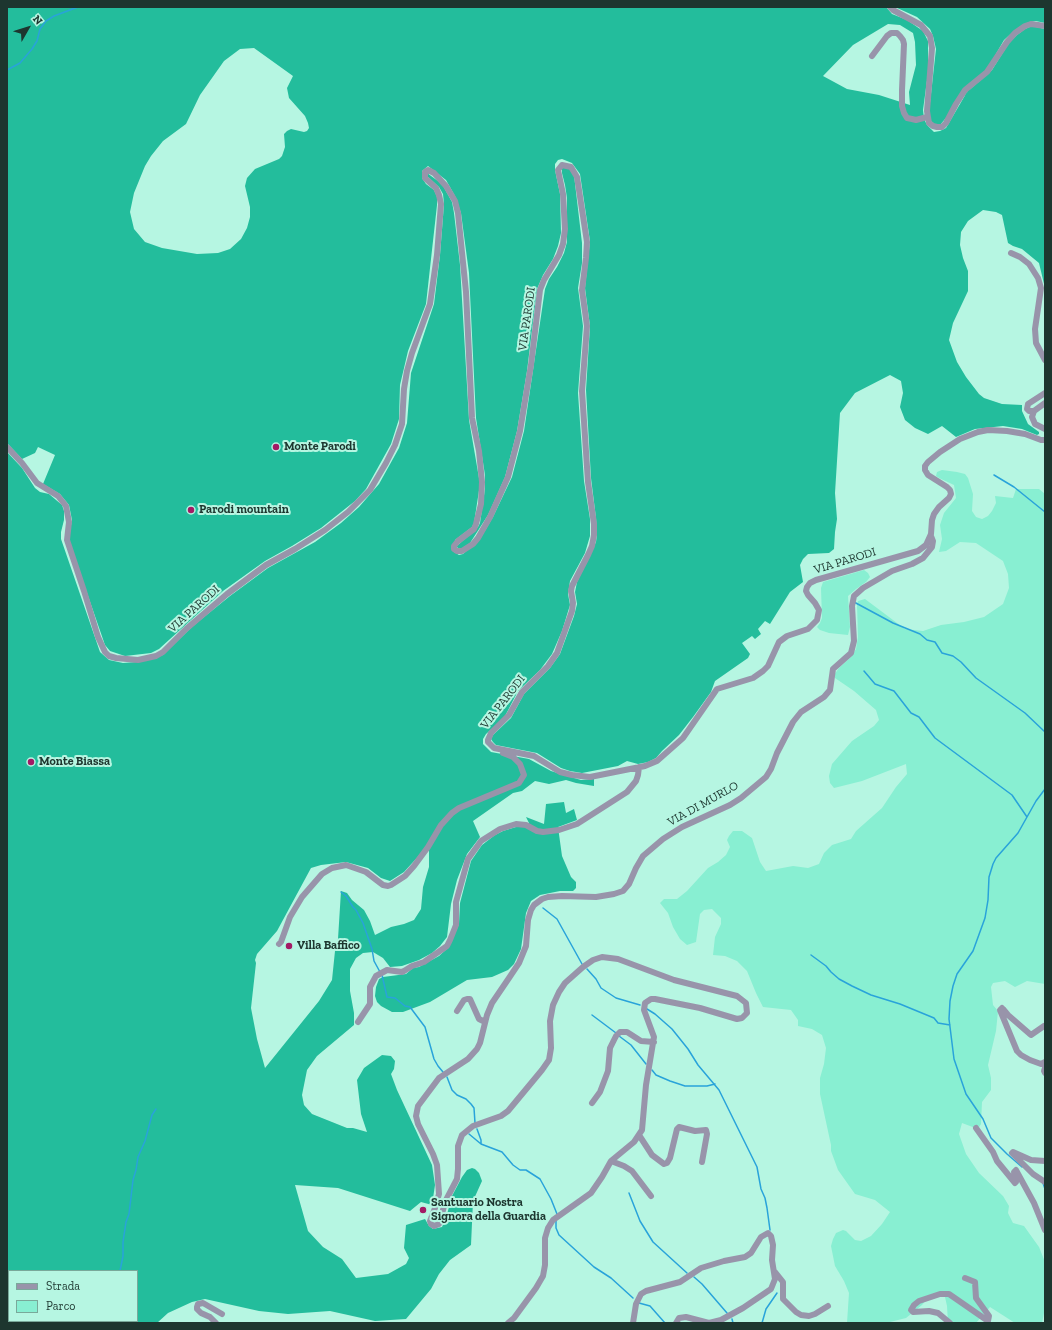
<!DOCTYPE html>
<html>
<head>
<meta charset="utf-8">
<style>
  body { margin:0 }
  #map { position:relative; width:1052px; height:1330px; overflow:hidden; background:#b6f6e2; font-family:"Zilla Slab",serif }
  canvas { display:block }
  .frame { position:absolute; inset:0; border:8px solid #1d362f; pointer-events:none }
  .legend { position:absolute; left:8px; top:1270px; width:130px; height:52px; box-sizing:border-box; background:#b6f6e2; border:1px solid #79a99a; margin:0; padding:5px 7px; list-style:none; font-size:12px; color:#1d362f }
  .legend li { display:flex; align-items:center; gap:8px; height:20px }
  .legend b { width:20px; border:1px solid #79a99a }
  .north { position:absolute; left:8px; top:8px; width:40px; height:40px; -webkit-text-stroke:3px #b6f6e2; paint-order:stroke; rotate:51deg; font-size:11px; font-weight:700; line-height:16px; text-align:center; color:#1d362f }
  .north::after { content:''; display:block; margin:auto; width:14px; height:18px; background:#1d362f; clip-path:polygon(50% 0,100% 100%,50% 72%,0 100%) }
</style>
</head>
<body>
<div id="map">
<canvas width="1052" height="1330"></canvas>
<div class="frame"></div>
<ul class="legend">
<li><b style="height:5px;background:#9894aa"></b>Strada</li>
<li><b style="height:11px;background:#88efd2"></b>Parco</li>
</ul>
<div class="north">N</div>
</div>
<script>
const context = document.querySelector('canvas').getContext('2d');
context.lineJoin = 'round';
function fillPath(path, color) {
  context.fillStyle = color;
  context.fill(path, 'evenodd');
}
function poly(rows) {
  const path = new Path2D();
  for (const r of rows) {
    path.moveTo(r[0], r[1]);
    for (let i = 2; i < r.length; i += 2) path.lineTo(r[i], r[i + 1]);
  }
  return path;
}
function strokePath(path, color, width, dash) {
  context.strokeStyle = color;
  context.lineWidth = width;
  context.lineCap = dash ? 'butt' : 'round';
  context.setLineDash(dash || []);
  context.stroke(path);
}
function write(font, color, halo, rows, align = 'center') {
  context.font = font + ' "Zilla Slab",serif';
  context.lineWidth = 4;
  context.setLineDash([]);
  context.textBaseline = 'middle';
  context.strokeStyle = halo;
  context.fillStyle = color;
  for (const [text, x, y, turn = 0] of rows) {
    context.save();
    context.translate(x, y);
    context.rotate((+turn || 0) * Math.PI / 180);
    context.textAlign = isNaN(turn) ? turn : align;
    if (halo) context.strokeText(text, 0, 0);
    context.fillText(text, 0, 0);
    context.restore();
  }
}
fillPath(poly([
  [942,470,957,472,965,474,968,478,973,494,972,511,976,517,982,519,988,516,992,511,996,503,995,496,1013,498,1016,489,1039,489,1045,494,1045,984,1027,981,1015,987,1005,981,993,983,991,987,993,1005,998,1011,996,1031,988,1065,991,1078,991,1090,982,1102,981,1124,978,1129,962,1123,959,1134,966,1154,979,1173,1003,1196,1009,1206,1008,1213,1013,1223,1024,1226,1039,1247,1045,1262,1045,1308,1042,1323,1015,1323,990,1307,976,1323,948,1323,947,1306,945,1297,930,1295,922,1305,906,1318,886,1323,847,1323,849,1293,844,1281,835,1266,831,1246,833,1239,836,1233,843,1230,846,1231,855,1240,861,1241,871,1236,882,1224,890,1212,875,1200,855,1194,838,1170,831,1151,831,1145,820,1094,820,1078,824,1064,826,1048,822,1035,812,1029,798,1026,798,1020,791,1010,763,1007,756,993,747,971,737,961,725,956,713,955,715,937,721,924,721,918,712,909,704,910,700,914,696,942,687,945,680,939,673,927,668,913,660,903,664,899,677,899,687,891,708,868,718,862,726,855,730,847,727,840,729,836,733,831,742,831,752,838,760,862,766,871,793,866,808,868,819,864,824,853,832,845,851,839,856,831,882,808,896,787,907,774,906,764,862,781,834,788,830,783,829,776,832,764,852,741,874,726,879,720,876,710,854,691,835,678,834,675,839,668,851,657,856,649,858,637,857,604,858,601,865,599,905,629,923,631,941,625,964,622,984,617,1003,604,1009,588,1008,574,1003,561,976,543,960,542,946,551,939,552,942,539,940,525,944,513,956,498,954,485,939,478,936,476,937,472],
  [864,570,868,573,870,577,866,582,856,589,848,596,850,627,848,635,829,633,820,630,817,627,820,623,822,618,821,588,823,582]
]), '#88efd2');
fillPath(poly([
  [7,7,886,7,892,14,907,20,923,31,928,41,928,73,923,110,924,119,927,125,934,132,940,131,946,128,967,92,992,70,1009,43,1017,35,1025,29,1032,26,1045,29,1045,288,1039,263,1022,249,1013,246,1008,243,1002,215,996,212,983,210,968,221,961,232,960,245,963,258,968,271,968,291,953,323,949,340,957,362,966,377,979,394,984,398,1002,404,1022,405,1022,411,1028,424,1039,432,1039,434,1037,435,1022,429,1003,426,994,427,975,429,956,437,942,426,928,434,915,428,905,420,900,407,903,393,901,381,890,375,855,393,840,413,835,493,837,519,835,532,834,549,829,553,808,554,803,559,800,565,803,582,790,592,770,624,765,621,758,629,761,634,755,639,752,636,742,643,750,654,748,658,715,681,711,692,693,717,679,735,662,751,656,758,648,762,638,764,627,761,618,766,582,773,570,771,561,768,537,753,496,745,493,742,491,739,493,735,511,718,524,694,550,668,560,654,574,616,577,604,575,592,577,582,596,542,597,534,596,518,591,478,586,390,590,326,585,288,590,241,580,174,572,163,562,159,558,160,555,164,555,170,560,194,561,233,558,246,553,259,543,275,537,289,527,371,517,431,505,477,488,515,470,543,463,548,459,549,457,547,457,546,478,527,480,523,485,489,485,475,476,418,469,273,461,213,455,196,446,180,428,166,422,171,422,178,426,184,434,190,437,197,437,205,426,304,408,351,400,385,399,419,391,444,366,489,355,501,321,528,292,546,265,561,223,591,159,649,151,653,125,656,110,651,105,645,69,541,69,536,72,520,69,505,60,494,43,484,55,455,38,447,35,453,22,459,7,443],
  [888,24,900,25,913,33,915,42,916,65,909,92,910,105,879,95,847,89,823,76,853,45],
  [254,48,293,76,287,88,289,98,305,116,308,123,309,128,307,131,304,132,291,129,287,131,284,134,285,147,282,156,279,159,255,169,247,178,245,186,250,207,250,217,247,228,241,239,230,249,218,253,197,254,162,248,145,242,134,229,130,212,134,193,145,166,151,156,163,141,186,124,200,95,224,61,240,49],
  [895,7,1045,7,1045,23,1036,21,1029,22,1014,31,1004,40,989,66,940,125,934,124,931,121,929,112,936,49,933,36,930,29,917,17],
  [567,166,574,175,582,243,582,263,578,288,583,326,578,393,584,481,590,519,590,536,585,553,570,581,568,594,570,605,562,631,552,654,540,670,518,691,504,718,486,734,483,739,483,744,491,752,529,759,551,771,567,776,581,780,594,779,594,786,576,783,566,780,549,784,535,781,522,791,513,793,473,821,480,837,467,854,457,880,451,904,447,937,440,946,432,953,419,960,402,966,390,967,383,958,373,952,363,953,356,958,350,969,350,991,354,1013,354,1025,317,1056,307,1070,302,1095,304,1105,312,1114,347,1128,353,1128,367,1132,361,1114,357,1080,364,1068,382,1055,391,1056,395,1061,394,1069,391,1074,397,1090,432,1165,435,1185,432,1205,421,1202,410,1211,338,1188,295,1185,308,1231,323,1247,342,1259,356,1278,388,1274,406,1264,409,1258,404,1248,406,1225,425,1219,429,1226,433,1229,442,1227,446,1218,452,1196,462,1177,467,1170,472,1168,475,1169,479,1173,482,1181,473,1201,471,1245,450,1260,439,1274,431,1289,406,1319,375,1321,330,1311,288,1314,259,1311,205,1299,192,1302,168,1313,157,1323,60,1323,55,1321,137,1321,137,1271,9,1271,9,1276,7,1277,7,452,22,468,35,488,40,492,49,494,62,505,64,511,64,520,61,532,61,539,100,652,109,660,123,663,137,662,163,655,193,626,230,596,268,568,315,542,341,523,359,507,379,484,399,448,407,423,411,373,434,304,440,255,444,204,443,194,439,187,428,177,427,173,442,184,452,202,454,213,460,265,469,420,480,484,474,523,472,527,455,540,454,552,459,555,463,554,480,539,493,517,512,477,524,431,545,289,549,279,557,267,564,253,567,242,567,198,565,185,562,173,562,168],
  [424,850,429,851,429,867,423,887,421,909,414,920,404,924,391,927,375,935,370,921,364,910,352,900,347,893,341,891,338,939,335,951,332,980,319,1001,265,1068,257,1039,251,1008,256,963,255,960,257,954,277,931,311,868,321,865,346,862,368,868,381,878,390,881,404,872],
  [564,802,566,813,574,809,577,820,558,827,562,856,571,877,576,882,576,888,573,891,560,891,540,895,531,901,526,913,521,949,514,964,508,970,492,977,467,980,430,1002,403,1012,392,1012,381,1006,377,1002,375,996,376,987,379,979,383,977,406,974,413,968,419,967,439,956,449,947,459,924,460,903,471,861,482,845,495,835,503,831,529,823,526,817,544,824,546,804]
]), '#23bd9c');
strokePath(poly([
  [7,70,20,63,32,49,37,41,40,29,46,21,54,16,78,7],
  [994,475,1014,487,1045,512],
  [854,602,893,623,920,634,927,640,935,642,942,653,953,656,961,662,976,678,1025,713,1045,732],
  [864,671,875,684,894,691,911,713,919,717,935,738,1012,795,1027,817],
  [341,892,346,896,353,907,356,910,363,923,372,949,374,961,380,972],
  [543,908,557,919,582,964],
  [811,955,826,966,831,972,839,979,852,986,871,995,900,1004,934,1018,938,1023,950,1025],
  [587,969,596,979,601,988,616,998,640,1005],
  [382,975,387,997,395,998,405,1006,410,1007,425,1027,434,1059,438,1066,443,1072],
  [647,1009,655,1014,672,1029,688,1049,698,1065,719,1090,757,1167,761,1189,765,1198,767,1208,770,1230],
  [592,1015,616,1033],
  [619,1036,631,1045,646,1064],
  [652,1070,656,1075,670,1081,685,1086,707,1086,715,1084],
  [447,1077,452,1090,457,1095,466,1099,471,1104,474,1108,475,1123],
  [477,1129,481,1140,481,1144],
  [469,1134,481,1144,502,1152,513,1165,520,1170,526,1170,540,1179,551,1199,557,1214],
  [1022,1167,1007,1154,991,1138,983,1119,966,1094,954,1059,949,1019,950,1001,953,986,957,974,973,951,985,918,988,900,989,877,993,864,996,858,1018,833,1036,801,1045,789],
  [1043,1183,1045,1189],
  [629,1193,640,1221,653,1242,687,1273],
  [556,1221,556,1228,559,1235,594,1267,611,1278,633,1298],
  [120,1271,123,1256,123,1242,126,1222,129,1214,133,1180,136,1170,138,1157,145,1141,152,1115,156,1109],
  [694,1277,702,1284,727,1313],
  [639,1303,650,1306,665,1323],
  [732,1319,733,1323],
  [118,1323,118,1321],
  [762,1323,766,1309,777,1293]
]), '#29a3da', 1.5);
strokePath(poly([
  [890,7,893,10,921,25,930,36,932,48,927,111,929,123,933,126,937,127,942,127,946,123,956,104,965,90,987,72,1007,42,1015,33,1025,26,1031,24,1045,26],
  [872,56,887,36,891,33,897,33,900,36,903,40,904,44,902,90,902,106,904,113,907,118,912,119,916,120,927,117],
  [1011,253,1020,257,1029,264,1038,278,1041,288,1035,329,1036,343,1045,360],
  [1045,403,1034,411,1032,417,1035,424,1045,429],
  [1034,411,1029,411,1027,409,1028,404,1045,393],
  [7,447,22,463,37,483,58,496,66,506,69,522,67,540,84,591,98,637,105,652,109,656,116,658,138,660,156,656,163,652,186,629,227,594,266,565,295,549,325,530,348,512,370,490,386,463,395,445,402,424,404,389,407,371,412,353,430,304,437,255,441,204,439,195,436,188,425,178,425,172,428,170,434,173,446,186,455,201,458,213,466,292,472,418,479,451,482,482,481,504,476,524,474,529,458,541,454,546,454,549,457,551,462,551,473,544,478,538,490,517,508,477,520,431,531,365,540,290,544,280,559,255,563,244,565,229,563,194,558,170,562,165,571,167,577,177,587,242,586,258,582,290,587,326,582,391,588,482,594,524,594,535,592,546,588,555,572,586,571,591,573,603,572,611,557,653,548,666,522,692,509,715,491,733,488,740,488,742,494,748,534,756,560,772,572,775,590,777,645,766,657,761,683,738,717,689,753,678,763,671,768,666,779,642,787,636,808,629,817,620,819,610,815,603,808,595,806,591,807,587,810,583,816,580,918,551,926,545,931,534,932,520,934,514,939,507,949,498,951,494,950,490,947,487,928,475,925,470,925,466,928,462,940,452,960,439,978,432,988,430,1007,431,1025,434,1041,440,1045,440],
  [279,944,281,942,290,917,302,897,322,874,332,868,346,865,366,872,383,885,388,886,391,885,405,876,414,866,428,847,441,825,452,813,459,808,519,783,524,775,520,764,513,757,503,753],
  [457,1011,464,1000,467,999,470,999,479,1019,483,1021,486,1019],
  [358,1022,370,1004,370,987,376,976,387,970,402,972,404,971,412,966,424,962,447,946,450,940,456,925,456,902,468,859,481,841,500,829,516,824,526,825,537,831,543,832,559,830,577,824,627,792,636,781,638,775,639,767],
  [1044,1026,1031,1035,1008,1015,1003,1009,1002,1008,1000,1010,1017,1051,1021,1055,1030,1060,1041,1064,1045,1062],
  [1045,1068,1044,1071,1045,1073],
  [592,1103,600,1092,608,1071,610,1048,616,1036,620,1032,627,1032,641,1041,654,1042],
  [976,1128,993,1152,997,1161,1015,1183,1016,1182,1016,1180,1014,1172,1016,1170,1017,1172,1034,1203,1045,1230],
  [639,1135,652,1155,664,1164,667,1163,670,1158,677,1129,679,1127,695,1131,706,1130,707,1134,702,1162],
  [611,1161,624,1166,632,1171,651,1196],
  [1045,1161,1031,1160,1013,1152,1012,1153,1033,1174,1045,1182],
  [775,1272,783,1282,783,1299,796,1312,801,1315,809,1316,815,1314,828,1306],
  [216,1323,210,1317,201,1313,197,1309,197,1307,198,1304,203,1303,222,1314],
  [508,1323,514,1318,536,1288,543,1276,545,1265,545,1238,548,1228,553,1220,591,1193,602,1177,611,1161,634,1142,642,1130,646,1085,654,1037,644,1010,645,1003,651,999,655,999,700,1008,737,1019,742,1018,747,1013,746,1003,737,996,674,980,618,959,602,957,593,960,583,967,565,983,559,992,553,1005,550,1021,551,1048,549,1060,542,1070,508,1111,501,1116,473,1126,462,1135,458,1146,458,1169,457,1179,445,1202,440,1222,439,1224,434,1226,431,1224,430,1221,435,1208,439,1194,437,1165,433,1154,418,1124,416,1116,418,1106,439,1078,468,1059,477,1049,480,1043,487,1015,492,1003,509,978,519,963,526,946,528,920,531,910,534,905,542,899,548,897,562,896,596,897,614,894,623,891,629,884,636,868,643,856,663,839,682,827,730,805,741,798,766,777,771,769,777,753,793,722,801,712,824,697,830,690,833,669,851,653,854,641,852,606,854,596,863,588,892,571,912,564,923,558,932,547,933,541,931,536],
  [633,1323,636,1304,641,1294,646,1291,680,1282,701,1268,724,1261,745,1257,751,1253,761,1237,768,1233,771,1236,773,1245,772,1260,775,1279,771,1289,743,1308,721,1320,709,1323,686,1317,679,1318,676,1323],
  [950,1323,938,1313,929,1311,913,1312,911,1310,914,1305,919,1301,940,1294,949,1294,988,1321,989,1316,976,1298,975,1282,965,1278]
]), '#9894aa', 6);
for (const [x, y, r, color] of [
  [276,447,4,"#a31a65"],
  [191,510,4,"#a31a65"],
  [31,762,4,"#a31a65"],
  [289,946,4,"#a31a65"],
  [423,1210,4,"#a31a65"]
]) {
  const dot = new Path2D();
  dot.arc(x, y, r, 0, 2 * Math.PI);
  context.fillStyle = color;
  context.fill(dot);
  strokePath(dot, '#b6f6e2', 1.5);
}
write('12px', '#1d362f', '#b6f6e2', [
  ["VIA PARODI",527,319,-82],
  ["VIA PARODI",845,561,-17],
  ["VIA PARODI",194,609,-42],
  ["VIA PARODI",503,702,-52],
  ["VIA DI MURLO",703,804,-29]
]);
write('bold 12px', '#1d362f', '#b6f6e2', [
  ["Monte Parodi",284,447],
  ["Parodi mountain",199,510],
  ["Monte Biassa",39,762],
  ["Villa Baffico",297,946],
  ["Santuario Nostra",431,1203],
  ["Signora della Guardia",431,1217]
], 'left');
</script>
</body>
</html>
